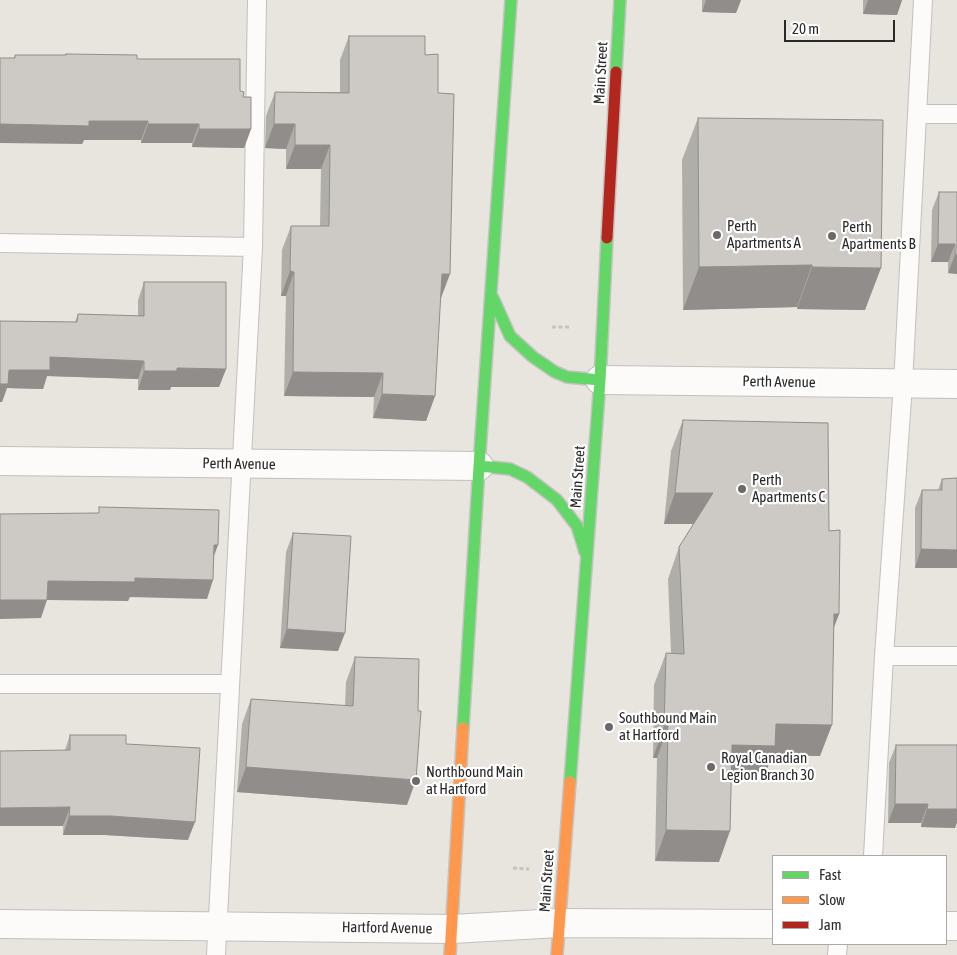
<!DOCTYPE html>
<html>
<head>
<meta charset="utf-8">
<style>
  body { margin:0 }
  #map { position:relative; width:957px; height:955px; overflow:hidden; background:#e8e4de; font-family:"Asap Condensed",sans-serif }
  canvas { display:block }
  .legend { position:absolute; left:772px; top:855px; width:175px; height:90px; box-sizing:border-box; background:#fff; border:1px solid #a9a9a9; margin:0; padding:6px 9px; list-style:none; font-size:15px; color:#292929 }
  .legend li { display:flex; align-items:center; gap:10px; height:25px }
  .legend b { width:25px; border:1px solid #a9a9a9 }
  .scale { position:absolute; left:784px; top:20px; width:111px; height:22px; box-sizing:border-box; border:2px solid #292929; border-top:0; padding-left:6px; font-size:15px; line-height:18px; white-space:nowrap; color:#292929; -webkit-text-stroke:4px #fff; paint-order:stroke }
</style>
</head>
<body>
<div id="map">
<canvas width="957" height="955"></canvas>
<ul class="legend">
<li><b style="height:6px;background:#63d668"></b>Fast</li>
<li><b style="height:6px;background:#ff974d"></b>Slow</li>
<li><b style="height:6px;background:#b3261e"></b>Jam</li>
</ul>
<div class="scale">20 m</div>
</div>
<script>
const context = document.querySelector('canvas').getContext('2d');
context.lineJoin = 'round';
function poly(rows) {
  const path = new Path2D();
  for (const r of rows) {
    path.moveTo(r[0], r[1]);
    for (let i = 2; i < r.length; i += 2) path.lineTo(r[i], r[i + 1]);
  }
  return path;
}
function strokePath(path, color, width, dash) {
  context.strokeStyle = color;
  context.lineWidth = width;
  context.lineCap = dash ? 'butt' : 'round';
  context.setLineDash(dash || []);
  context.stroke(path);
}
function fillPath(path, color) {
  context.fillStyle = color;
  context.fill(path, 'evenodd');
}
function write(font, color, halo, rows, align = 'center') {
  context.font = font + ' "Asap Condensed",sans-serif';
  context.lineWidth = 4.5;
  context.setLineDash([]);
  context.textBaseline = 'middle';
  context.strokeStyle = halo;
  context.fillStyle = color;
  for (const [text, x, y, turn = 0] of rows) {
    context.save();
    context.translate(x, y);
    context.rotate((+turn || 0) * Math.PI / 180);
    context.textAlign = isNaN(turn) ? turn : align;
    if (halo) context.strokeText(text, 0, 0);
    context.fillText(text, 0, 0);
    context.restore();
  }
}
const lane = poly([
  [917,114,957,114],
  [0,243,253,247],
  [884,656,957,656],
  [0,684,230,684],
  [873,856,884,656,903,384,923,0],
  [216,955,253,247,257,0],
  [837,955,838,944]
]);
const street = poly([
  [600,380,957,384],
  [0,461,479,466],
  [0,924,452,929,559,923,773,924],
  [946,926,957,926]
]);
const fast = poly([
  [616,72,620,0],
  [493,298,510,336,533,357,555,372,567,377,600,380],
  [479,466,510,469,527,477,557,500,577,526,585,552],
  [463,728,479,466,511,0],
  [570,782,600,380,607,238]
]);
const slow = poly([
  [450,955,463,728],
  [557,955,570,782]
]);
const jam = poly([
  [607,238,616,72]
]);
strokePath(lane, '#c1c0c0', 20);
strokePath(street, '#c1c0c0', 30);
strokePath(fast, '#c4c3c0', 14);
strokePath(slow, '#c4c3c0', 14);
strokePath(jam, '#c4c3c0', 14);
strokePath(poly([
  [552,327,570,327],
  [513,868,529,869]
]), '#c4c4c3', 3, [4, 2.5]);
strokePath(lane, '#fcfbfa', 18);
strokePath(street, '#fcfbfa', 28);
strokePath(fast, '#63d668', 11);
strokePath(slow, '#ff974d', 11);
strokePath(jam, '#b3261e', 11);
fillPath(poly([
  [702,0,741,0,736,13,702,12],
  [863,0,902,0,897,15,863,14],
  [349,36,425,55,438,93,441,298,440,298,435,396,426,421,373,418,374,397,284,396,286,296,281,296,282,250,291,226,320,226,321,169,286,169,286,149,265,148,266,116,275,92,340,92,340,60],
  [15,55,137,59,240,91,243,97,251,129,244,148,192,147,192,143,141,143,141,140,84,140,82,144,14,58],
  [698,118,865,310,797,309,797,307,683,310,682,160],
  [939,192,957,192,957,274,948,273,948,262,931,262,932,210],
  [144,282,226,369,219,387,171,387,170,390,138,390,138,379,47,376,43,389,7,388,2,402,0,321,75,322,78,314,138,316,138,300],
  [683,420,829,531,839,614,834,627,820,756,772,755,764,778,731,777,719,862,655,861,657,758,653,758,654,685,666,653,671,653,668,579,679,547,694,524,664,524,671,451],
  [957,478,957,568,915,568,915,508,922,490,938,490,942,479],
  [293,533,338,651,280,648,286,552],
  [355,657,407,805,237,792,242,724,251,699,345,706,346,682],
  [70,735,126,744,188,840,105,835,63,835,65,750],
  [896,745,957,745,957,822,955,828,921,827,921,823,888,823,889,763]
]), '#b0aea9');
fillPath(poly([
  [706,0,741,0,736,13,702,12],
  [868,0,902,0,897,15,863,14],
  [89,121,148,121,141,140,84,140,82,144,0,143,0,124],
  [148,124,199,124,192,143,141,143],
  [274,124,295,124,286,149,265,148],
  [199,129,251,129,244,148,192,147],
  [295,145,330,145,321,169,286,169],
  [938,244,955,244,948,262,931,262],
  [955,255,957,255,957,274,948,273],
  [812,265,797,307,683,310,699,267],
  [812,267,881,268,865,310,797,309],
  [290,271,294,272,286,296,281,296],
  [442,274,450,274,441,298,433,298],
  [50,357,144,361,138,379,47,376,43,389,7,388,2,402,0,402,0,384,9,370],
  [177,368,226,369,219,387,171,387,170,390,138,390,144,371],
  [293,372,383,373,374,397,284,396],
  [382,394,435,396,426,421,373,418],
  [675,493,713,493,701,524,664,524],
  [214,545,218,545,211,564],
  [921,549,957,550,957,568,915,568],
  [135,578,213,580,207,599,130,597,128,601,47,600,41,618,0,619,0,600,48,581],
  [834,614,839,614,827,645],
  [287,629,345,633,338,651,280,648],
  [776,724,832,725,820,756,772,755,764,778,721,777,732,745],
  [664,726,668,726,657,758,653,758],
  [246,767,416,780,407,805,237,792],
  [895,804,928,804,921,823,888,823],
  [957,805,957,822,955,828,921,827,927,809],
  [70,807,63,826,0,826,0,808],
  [69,816,111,816,195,822,188,840,105,835,63,835],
  [666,830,730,831,719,862,655,861]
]), '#908d8a');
const building = poly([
  [349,36,425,36,425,55,438,54,438,93,454,94,450,274,442,274,435,396,382,394,383,373,293,372,294,272,290,271,291,226,329,226,330,145,295,145,295,124,274,124,275,92,349,93,349,36],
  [66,54,137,55,137,59,240,59,240,91,244,92,243,97,251,97,251,129,199,129,199,124,148,124,148,121,89,121,89,126,0,124,0,58,15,58,15,55,66,55,66,54],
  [698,118,883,120,881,268,812,267,812,265,699,267,698,118],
  [939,192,957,192,957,255,955,255,955,244,938,244,939,192],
  [144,282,226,282,226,369,177,368,177,371,144,371,144,361,50,357,50,370,9,370,8,384,0,384,0,321,77,322,78,314,144,316,144,282],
  [683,420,828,423,829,531,840,530,839,614,834,614,832,725,776,724,775,746,732,745,730,831,666,830,668,726,664,726,666,653,684,654,679,547,713,493,675,493,683,420],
  [957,478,957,550,921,549,922,490,942,490,942,479,957,478],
  [99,507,219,510,218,545,214,545,213,580,135,578,135,582,48,581,47,600,0,600,0,514,99,513,99,507],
  [293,533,351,536,345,633,287,629,293,533],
  [355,657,419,659,418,711,421,711,416,780,246,767,251,699,353,706,355,657],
  [70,735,126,735,126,744,200,748,195,822,111,816,69,816,70,807,0,808,0,751,70,750,70,735],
  [896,745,957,745,957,809,927,809,928,804,895,804,896,745]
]);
fillPath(building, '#cdcac5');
strokePath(building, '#908d8a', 1);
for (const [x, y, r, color] of [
  [717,235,5,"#6c6a68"],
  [832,236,5,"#6c6a68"],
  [742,489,5,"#6c6a68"],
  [609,727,5,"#6c6a68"],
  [711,767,5,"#6c6a68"],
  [416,781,5,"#6c6a68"]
]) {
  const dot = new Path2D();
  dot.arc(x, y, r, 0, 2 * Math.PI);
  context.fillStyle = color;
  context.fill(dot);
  strokePath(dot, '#fff', 2);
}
write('15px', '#292929', '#fff', [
  ["Main Street",601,73,-87],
  ["Perth Avenue",779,382,1],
  ["Perth Avenue",239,464,1],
  ["Main Street",578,477,-86],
  ["Main Street",547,881,-86],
  ["Hartford Avenue",387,928,1]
]);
write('15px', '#292929', '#fff', [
  ["Perth",727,226],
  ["Apartments A",727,243],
  ["Perth",842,227],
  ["Apartments B",842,244],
  ["Perth",752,480],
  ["Apartments C",752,497],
  ["Southbound Main",619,718],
  ["at Hartford",619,735],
  ["Royal Canadian",721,758],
  ["Legion Branch 30",721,775],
  ["Northbound Main",426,772],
  ["at Hartford",426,789]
], 'left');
</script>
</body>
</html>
